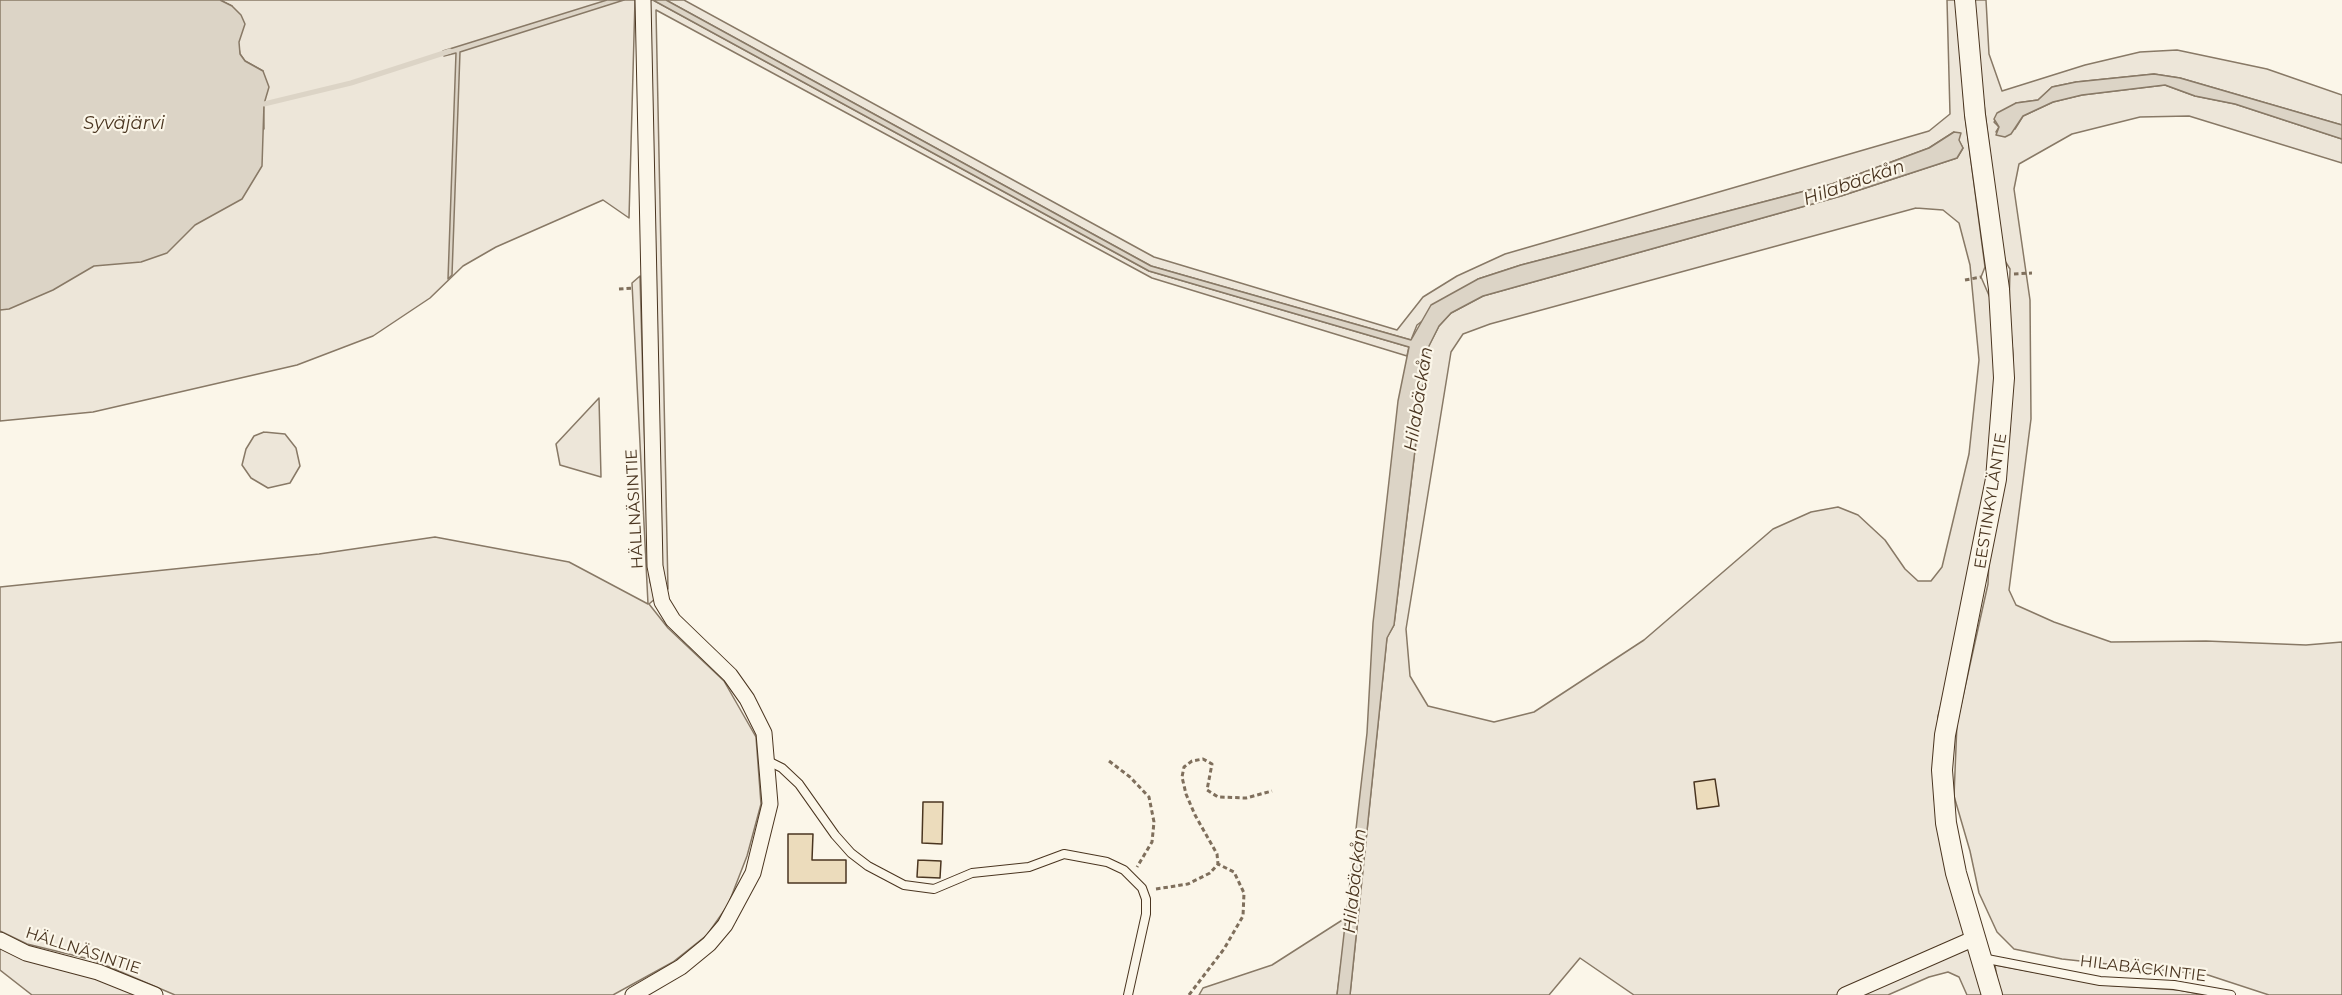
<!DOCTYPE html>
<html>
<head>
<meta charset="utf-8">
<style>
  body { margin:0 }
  canvas { display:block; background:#fbf6e9 }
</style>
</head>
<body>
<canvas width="2342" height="995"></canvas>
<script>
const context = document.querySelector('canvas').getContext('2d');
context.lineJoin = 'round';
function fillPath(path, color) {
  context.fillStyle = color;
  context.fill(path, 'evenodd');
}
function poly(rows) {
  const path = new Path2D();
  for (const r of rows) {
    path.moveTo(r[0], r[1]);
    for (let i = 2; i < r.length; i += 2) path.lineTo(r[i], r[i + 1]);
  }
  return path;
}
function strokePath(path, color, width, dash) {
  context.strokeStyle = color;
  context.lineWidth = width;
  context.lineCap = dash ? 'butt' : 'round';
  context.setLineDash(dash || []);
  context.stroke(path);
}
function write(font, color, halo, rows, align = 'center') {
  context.font = font + ' Montserrat,sans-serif';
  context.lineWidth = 4.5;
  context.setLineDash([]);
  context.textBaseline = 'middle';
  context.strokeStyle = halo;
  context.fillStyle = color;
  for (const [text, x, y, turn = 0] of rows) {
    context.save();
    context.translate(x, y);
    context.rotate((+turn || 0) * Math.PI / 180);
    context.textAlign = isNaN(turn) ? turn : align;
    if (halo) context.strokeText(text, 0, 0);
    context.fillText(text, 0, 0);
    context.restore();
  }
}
const green = poly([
  [220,0,635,0,629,218,603,200,496,247,463,266,430,298,373,336,297,365,93,412,0,421,0,309,264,129,263,71,245,61,240,54,232,6,220,0],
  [648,0,653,0,1149,271,1409,347,1407,356,1152,278,656,10,668,589,662,576,648,0],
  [666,0,684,0,1154,257,1397,330,1423,297,1457,276,1505,254,1929,131,1950,114,1947,0,1957,0,1965,116,1985,267,1981,277,1991,300,1995,345,1994,414,1987,485,1954,658,1938,716,1934,797,1938,824,1985,995,1967,995,1959,977,1948,972,1929,977,1888,995,1634,995,1580,958,1549,995,1350,995,1387,637,1394,625,1427,349,1439,326,1451,313,1483,296,1841,196,1957,158,1963,148,1954,132,1929,148,1832,184,1521,265,1478,279,1417,325,1411,340,1151,266,666,0],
  [1916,208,1943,210,1959,223,1970,265,1979,360,1969,454,1942,567,1931,581,1918,581,1905,569,1885,540,1858,515,1838,507,1811,512,1773,529,1644,640,1534,712,1494,722,1428,706,1410,676,1406,629,1451,352,1463,334,1490,324,1916,208],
  [1974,0,1986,0,1989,54,2002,91,2085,65,2140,52,2177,50,2267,69,2342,95,2342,125,2180,78,2154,74,2076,82,2052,87,2038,100,2016,103,1994,122,1999,127,1996,132,2015,129,2023,116,2053,102,2082,95,2165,85,2195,96,2235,104,2342,139,2342,163,2189,116,2140,117,2072,134,2019,164,2014,189,2030,300,2031,419,2009,590,2016,605,2054,622,2111,642,2206,641,2306,645,2342,642,2342,995,2269,995,2208,975,2062,959,2014,949,1997,932,1979,893,1970,851,1954,796,1957,723,1988,584,1989,560,2010,429,2013,355,2009,308,2010,269,2005,261,1998,217,1979,64,1974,0],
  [640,276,648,561,650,582,656,598,649,604,668,628,724,681,756,737,761,804,747,856,728,905,707,935,673,962,613,995,175,995,93,960,27,944,0,931,0,587,319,554,435,537,569,562,648,604,632,283,640,276],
  [599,398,601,477,560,465,556,444,599,398],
  [264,432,285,434,296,448,300,466,290,483,268,488,251,478,242,465,246,449,254,436,264,432],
  [1347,917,1337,995,1199,995,1203,988,1272,965,1347,917],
  [0,943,151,995,32,995,0,970,0,943],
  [1995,965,2105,985,2179,990,2204,995,2000,995,1995,965]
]);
fillPath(green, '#ede6d9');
strokePath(green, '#887966', 1.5);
const water = poly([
  [0,0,220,0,232,6,241,15,245,24,239,42,240,54,245,61,263,71,269,87,264,104,262,166,242,199,195,225,167,253,141,262,94,266,53,290,9,309,0,310,0,0],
  [607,0,624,0,460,52,452,275,448,279,456,53,444,56,443,51,607,0],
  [653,0,666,0,1151,266,1411,340,1431,305,1478,279,1521,265,1832,184,1929,148,1954,132,1961,133,1959,140,1963,148,1957,158,1841,196,1483,296,1451,313,1439,326,1427,350,1394,625,1387,638,1350,995,1337,995,1367,733,1373,623,1398,401,1409,347,1149,271,653,0],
  [2154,74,2180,78,2342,125,2342,139,2235,104,2195,96,2165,85,2082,95,2053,102,2023,116,2011,134,2005,137,1996,135,1999,127,1994,119,1997,113,2016,103,2038,100,2052,87,2076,82,2154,74]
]);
fillPath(water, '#dcd4c6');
strokePath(water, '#887966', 1.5);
strokePath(poly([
  [264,104,351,83,450,51]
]), '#dcd4c6', 5);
const building = poly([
  [1715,779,1719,806,1697,809,1694,782,1715,779],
  [923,802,943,802,942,844,922,843,923,802],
  [788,834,813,834,812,860,846,860,846,883,788,883,788,834],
  [918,860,941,861,940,878,917,877,918,860]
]);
fillPath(building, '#ecdcbc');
strokePath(building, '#4a3520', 1.5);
const service = poly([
  [768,761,782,768,799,784,835,835,851,853,868,866,904,885,934,889,972,873,1029,867,1064,854,1107,862,1124,870,1142,888,1146,899,1146,914,1128,995],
  [1982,958,2100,981,2174,985,2231,995]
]);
const minor = poly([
  [0,940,26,953,98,972,155,995],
  [633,995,681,967,709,944,725,925,753,873,770,804,764,733,747,699,730,675,673,620,662,602,655,566,643,0],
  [1845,995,1975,938]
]);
const tertiary = poly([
  [1965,0,1975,115,1999,289,2004,378,1996,479,1945,735,1942,770,1946,823,1956,873,1992,995]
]);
strokePath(service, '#4a3520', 10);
strokePath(minor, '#4a3520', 17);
strokePath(tertiary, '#4a3520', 22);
strokePath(poly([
  [2014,274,2032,273],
  [1965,280,1981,277],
  [619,289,633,288],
  [1109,761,1130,777,1149,797,1154,822,1152,842,1137,867],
  [1156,889,1188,884,1210,873,1218,864,1217,854,1195,815,1186,794,1182,777,1184,767,1192,761,1203,759,1212,764,1207,790,1218,797,1246,798,1272,791],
  [1189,995,1224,949,1243,916,1244,893,1234,872,1218,864]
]), '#7f6f5c', 3, [4.5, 3]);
strokePath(service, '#fbf6e9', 8);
strokePath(minor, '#fbf6e9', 15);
strokePath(tertiary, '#fbf6e9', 20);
write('16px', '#4a3520', '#fbf6e9', [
  ["EESTINKYLÄNTIE",1991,501,-81],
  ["HÄLLNÄSINTIE",635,509,-93],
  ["HÄLLNÄSINTIE",83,951,18],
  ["HILABÄCKINTIE",2143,969,7]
]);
write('italic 18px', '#4a3520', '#fbf6e9', [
  ["Syväjärvi",124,124],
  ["Hilabäckån",1854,183,-19],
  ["Hilabäckån",1419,399,-81],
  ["Hilabäckån",1355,881,-84]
]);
</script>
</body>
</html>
